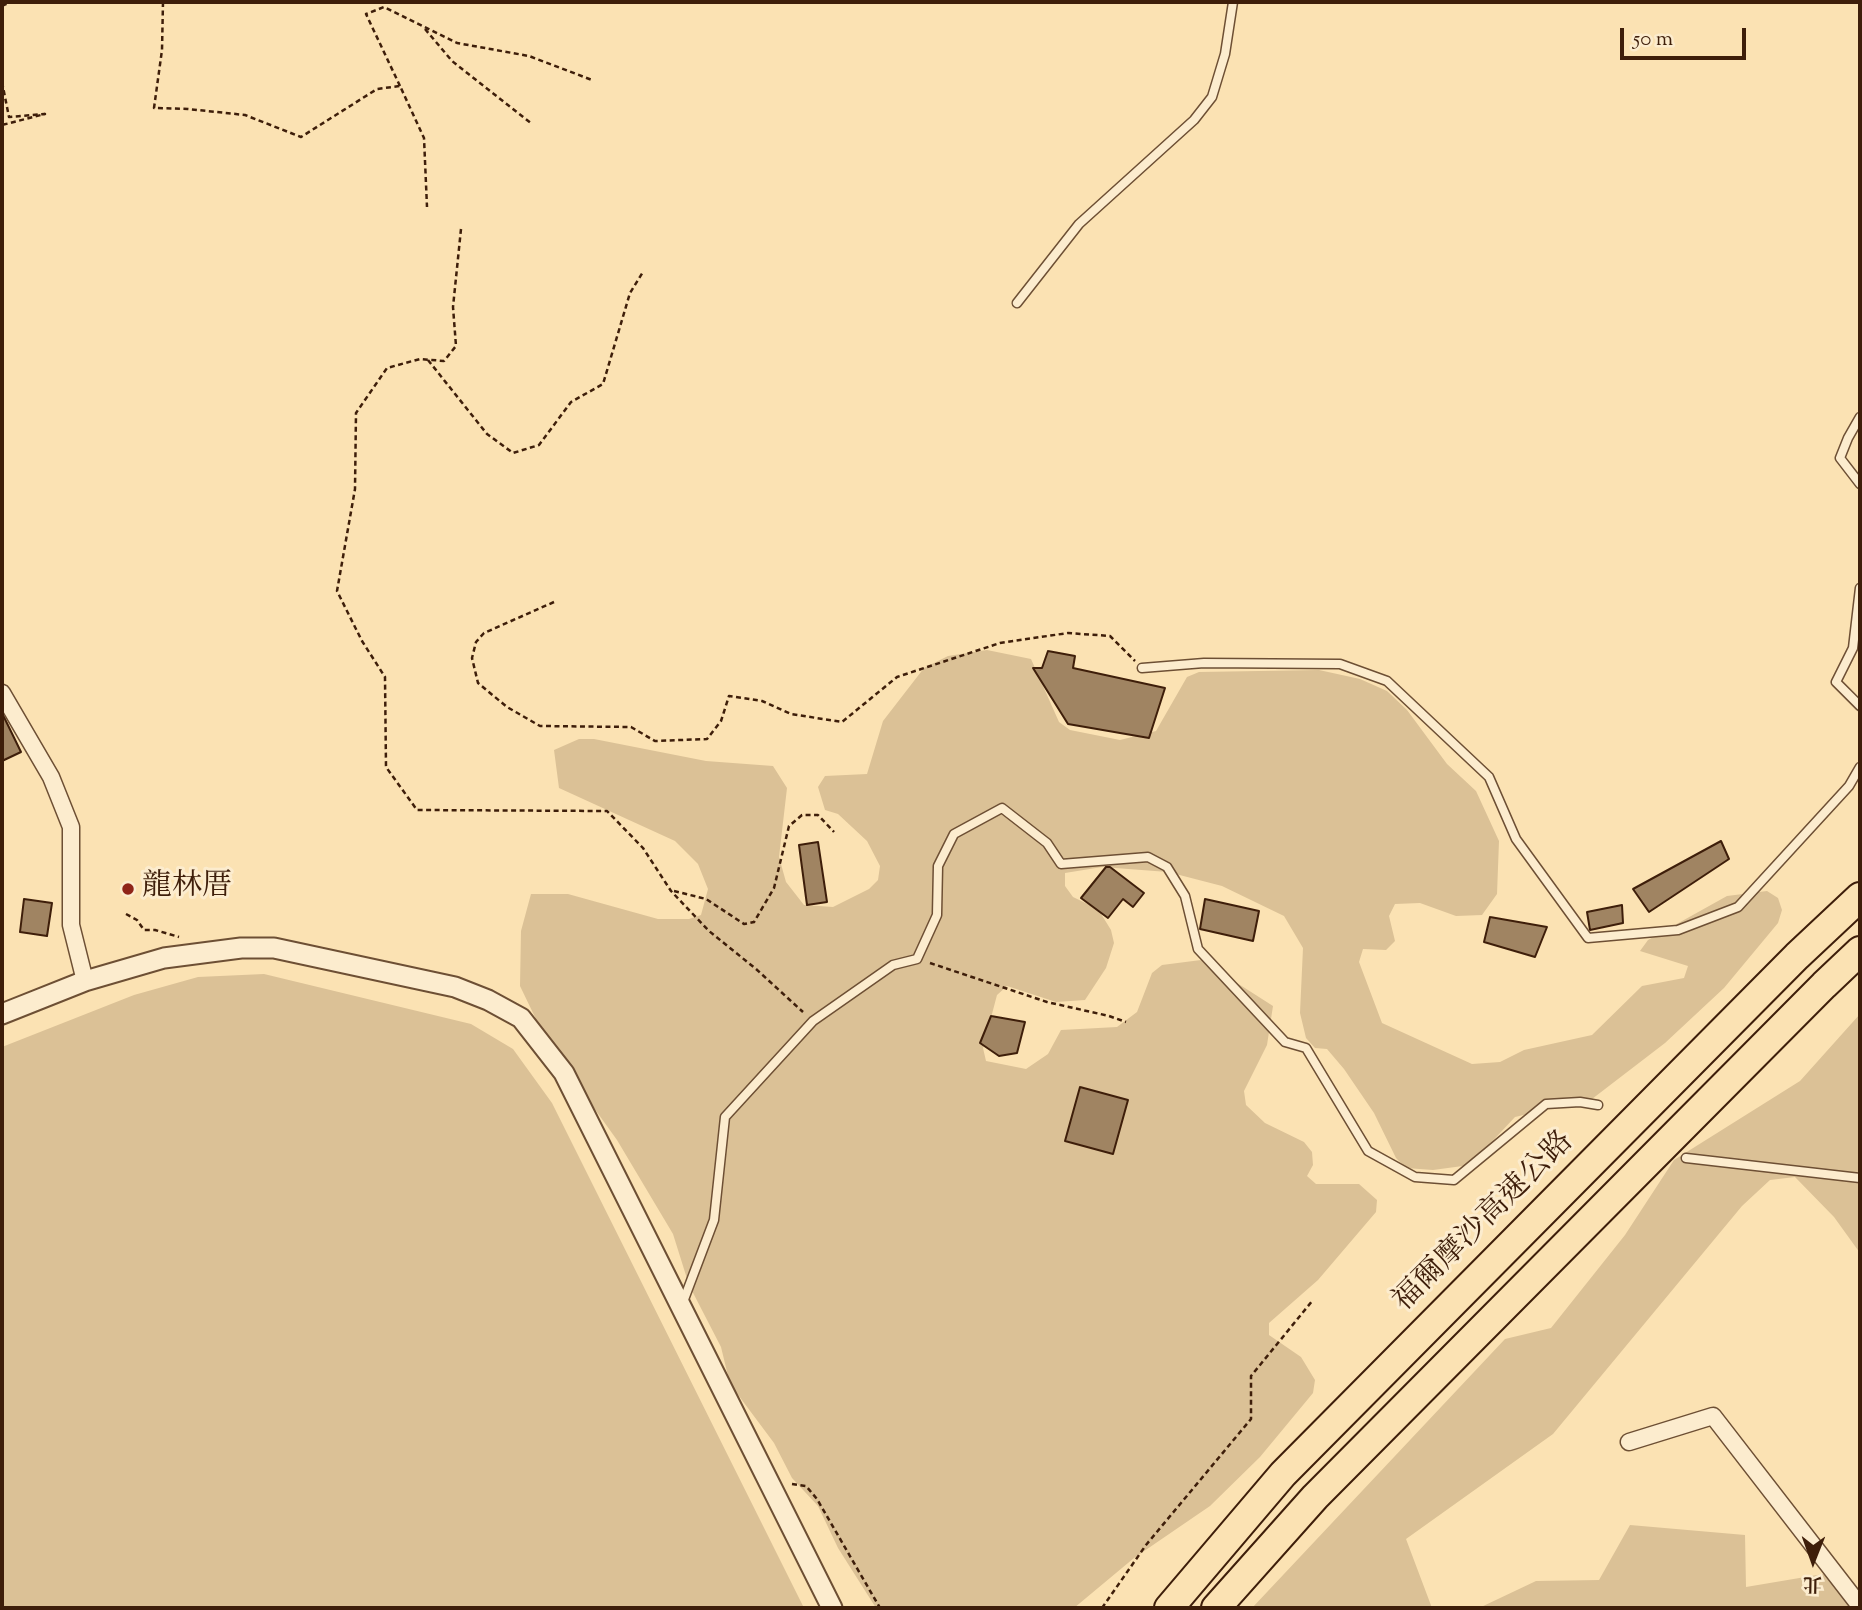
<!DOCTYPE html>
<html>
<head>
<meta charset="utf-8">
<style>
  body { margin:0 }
  #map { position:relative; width:1862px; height:1610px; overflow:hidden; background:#fbe2b3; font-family:"Sorts Mill Goudy","Noto Serif TC",serif }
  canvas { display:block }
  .frame { position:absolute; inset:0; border:4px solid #3e1e0a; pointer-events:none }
  .north { position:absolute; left:1778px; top:1526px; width:70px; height:70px; -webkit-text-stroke:5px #fcecce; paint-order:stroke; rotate:181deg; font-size:19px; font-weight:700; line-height:28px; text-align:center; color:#3e1e0a }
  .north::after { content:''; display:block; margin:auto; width:24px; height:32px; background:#3e1e0a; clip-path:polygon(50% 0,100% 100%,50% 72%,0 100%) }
  .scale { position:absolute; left:1620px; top:28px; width:126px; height:32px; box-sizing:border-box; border:4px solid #3e1e0a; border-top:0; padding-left:9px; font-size:21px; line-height:24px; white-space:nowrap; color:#3e1e0a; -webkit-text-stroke:5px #fcecce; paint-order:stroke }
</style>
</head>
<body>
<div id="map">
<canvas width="1862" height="1610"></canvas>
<div class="frame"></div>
<div class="north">北</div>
<div class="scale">50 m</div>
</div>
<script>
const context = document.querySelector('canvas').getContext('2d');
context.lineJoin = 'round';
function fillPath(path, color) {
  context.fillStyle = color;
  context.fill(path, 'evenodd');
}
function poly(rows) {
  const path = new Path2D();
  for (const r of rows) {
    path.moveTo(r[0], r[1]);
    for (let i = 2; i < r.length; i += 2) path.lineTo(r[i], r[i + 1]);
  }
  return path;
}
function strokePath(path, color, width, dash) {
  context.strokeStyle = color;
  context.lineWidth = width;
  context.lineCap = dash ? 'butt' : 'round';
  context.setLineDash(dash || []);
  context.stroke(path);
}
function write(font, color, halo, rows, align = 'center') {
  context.font = font + ' "Sorts Mill Goudy","Noto Serif TC",serif';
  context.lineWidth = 6;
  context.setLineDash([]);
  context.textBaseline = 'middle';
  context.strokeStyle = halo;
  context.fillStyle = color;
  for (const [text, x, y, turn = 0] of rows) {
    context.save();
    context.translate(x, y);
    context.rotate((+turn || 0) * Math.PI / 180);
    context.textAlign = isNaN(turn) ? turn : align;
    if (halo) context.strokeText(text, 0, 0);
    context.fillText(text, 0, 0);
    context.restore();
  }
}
fillPath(poly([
  [987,650,1031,659,1059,722,1070,730,1120,740,1156,731,1187,677,1199,672,1319,670,1360,679,1387,691,1407,710,1447,764,1476,791,1499,841,1497,894,1482,915,1456,916,1420,903,1395,904,1389,916,1395,941,1386,950,1363,949,1359,962,1382,1023,1472,1064,1500,1062,1524,1050,1592,1035,1642,986,1684,978,1688,966,1640,951,1648,940,1727,896,1767,891,1778,898,1782,910,1778,923,1724,988,1665,1043,1592,1099,1515,1117,1470,1165,1433,1170,1406,1168,1396,1158,1374,1113,1344,1069,1327,1049,1315,1048,1306,1038,1300,1013,1303,948,1284,916,1222,886,1168,872,1102,867,1065,873,1065,886,1073,897,1098,909,1111,930,1114,943,1106,968,1085,1000,1056,1002,1007,986,997,995,983,1048,986,1061,1026,1069,1048,1054,1061,1030,1117,1027,1137,1012,1152,973,1162,965,1201,960,1273,1006,1267,1045,1244,1091,1246,1105,1265,1123,1304,1142,1312,1152,1313,1165,1307,1176,1316,1184,1359,1184,1377,1200,1376,1212,1318,1280,1269,1323,1269,1335,1301,1357,1315,1380,1313,1393,1260,1457,1210,1506,1134,1558,1074,1608,876,1608,838,1548,818,1506,792,1478,774,1443,730,1384,721,1347,689,1285,673,1234,617,1140,548,1044,520,986,521,931,531,894,568,894,658,919,689,919,701,915,708,889,698,864,675,841,559,788,554,750,579,739,594,739,706,761,773,766,787,788,779,857,786,882,804,905,833,907,869,889,878,880,880,866,867,841,838,814,825,810,818,787,825,776,867,774,883,721,924,668,948,656],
  [264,974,471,1024,513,1049,552,1103,804,1608,2,1608,2,1047,134,995,198,977],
  [1860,1014,1860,1253,1834,1217,1795,1177,1770,1180,1742,1206,1553,1434,1406,1539,1432,1608,1252,1608,1505,1339,1551,1328,1625,1235,1674,1160,1800,1081],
  [1630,1525,1745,1535,1746,1587,1841,1571,1857,1608,1479,1608,1536,1581,1599,1580]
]), '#dbc196');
const building = poly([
  [1048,651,1075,656,1073,668,1165,688,1149,738,1068,724,1033,668,1042,668,1048,651],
  [2,713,21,752,2,761,2,713],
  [1721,841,1729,859,1649,912,1633,889,1721,841],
  [818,842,827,902,807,905,799,845,818,842],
  [1106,867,1110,867,1144,893,1133,907,1123,899,1108,918,1081,898,1106,867],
  [24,899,52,903,47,936,20,932,24,899],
  [1205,899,1259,911,1253,941,1200,929,1205,899],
  [1622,905,1623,923,1590,930,1587,912,1622,905],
  [1490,917,1547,927,1535,957,1484,942,1490,917],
  [991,1016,1025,1022,1017,1053,999,1056,980,1043,991,1016],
  [1080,1087,1128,1100,1113,1154,1065,1141,1080,1087]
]);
fillPath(building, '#a08462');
strokePath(building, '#3e1e0a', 2);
const service = poly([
  [1017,303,1079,224,1194,120,1212,97,1225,54,1233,2],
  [1860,417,1848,438,1840,458,1860,484],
  [1860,588,1853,648,1836,682,1860,706],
  [1142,668,1204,663,1340,664,1387,681,1489,777,1516,839,1588,938,1678,930,1738,907,1849,786,1860,767],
  [1686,1158,1860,1178],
  [683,1302,714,1220,725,1117,813,1021,893,965,917,959,937,915,938,866,954,834,1002,808,1047,843,1061,864,1148,857,1167,867,1185,896,1198,949,1285,1042,1306,1048,1368,1151,1415,1177,1454,1180,1546,1104,1580,1102,1598,1105]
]);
const minor = poly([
  [2,693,51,777,71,827,71,925,85,981],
  [1629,1442,1713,1416,1860,1606]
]);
const tertiary = poly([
  [2,1014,85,981,164,958,241,948,274,948,455,987,488,1000,521,1018,564,1073,832,1608]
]);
const motorway = poly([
  [1169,1608,1283,1474,1797,956,1860,897],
  [1216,1608,1315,1497,1824,985,1860,951]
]);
strokePath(service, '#6d4f34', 11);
strokePath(minor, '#6d4f34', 19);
strokePath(tertiary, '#6d4f34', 23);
strokePath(motorway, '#3e1e0a', 32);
strokePath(poly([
  [163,2,162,50,154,108,188,109,245,115,301,137,377,89,400,86,424,138,427,207],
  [2,6,10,2],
  [425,29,452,61,532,124],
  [2,82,9,117,45,114,2,125],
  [400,86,366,14,384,7,457,43,529,56,592,80],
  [461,229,453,307,456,346,444,361,420,359,387,368,356,413,355,489,337,591,362,641,385,677,386,767,417,810,607,811,643,848,671,891,709,931,756,969,803,1012],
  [428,360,487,434,513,453,539,445,571,402,603,384,630,293,643,272],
  [554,602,484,633,476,642,472,658,478,683,507,707,540,726,631,727,655,741,707,739,721,721,729,696,762,701,791,714,842,722,897,677,1000,643,1068,633,1110,636,1135,661],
  [674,891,706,899,744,924,754,922,774,888,789,826,802,815,818,815,834,832],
  [126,914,137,920,144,930,155,930,179,937],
  [930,963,1047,1002,1109,1016,1126,1022],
  [792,1484,806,1486,817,1499,880,1608],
  [1102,1608,1146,1545,1251,1419,1251,1376,1313,1300]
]), '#3e1e0a', 2.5, [5, 3.5]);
strokePath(service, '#fcecce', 8);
strokePath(minor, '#fcecce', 16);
strokePath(tertiary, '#fcecce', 19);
strokePath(motorway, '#fbe2b3', 28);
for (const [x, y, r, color] of [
  [128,889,7,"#8f2418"]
]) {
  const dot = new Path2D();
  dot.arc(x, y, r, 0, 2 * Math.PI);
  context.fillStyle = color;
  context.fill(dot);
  strokePath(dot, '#fcecce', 2.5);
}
write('30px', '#3e1e0a', '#fcecce', [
  ["龍林厝",142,889]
], 'left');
write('30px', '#3e1e0a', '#fcecce', [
  ["福爾摩沙高速公路",1485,1223,-45]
]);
</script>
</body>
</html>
